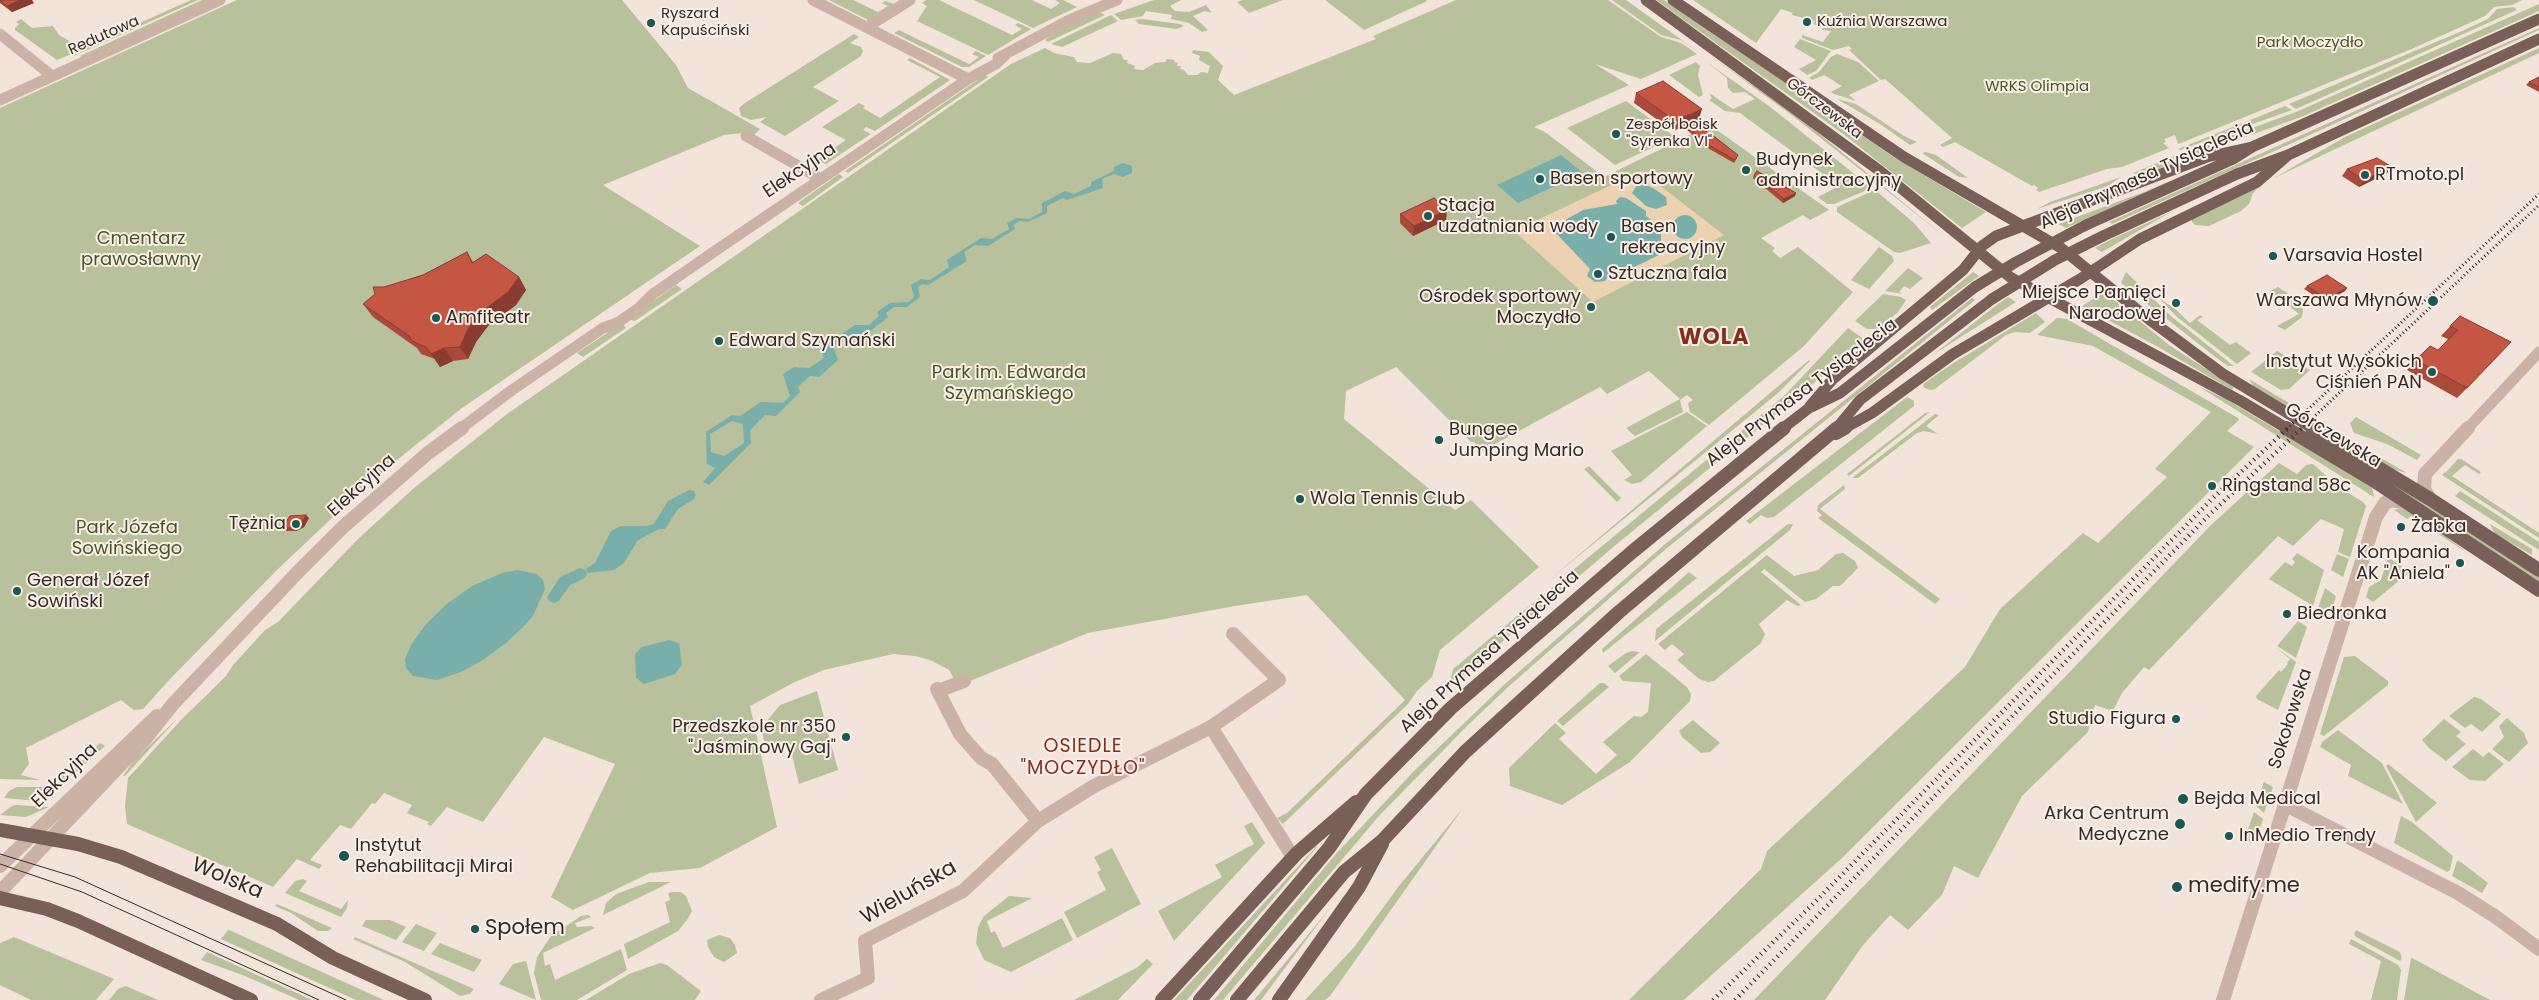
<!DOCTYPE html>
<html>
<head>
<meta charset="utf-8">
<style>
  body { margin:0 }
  canvas { display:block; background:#f2e4db }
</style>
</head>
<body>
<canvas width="2539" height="1000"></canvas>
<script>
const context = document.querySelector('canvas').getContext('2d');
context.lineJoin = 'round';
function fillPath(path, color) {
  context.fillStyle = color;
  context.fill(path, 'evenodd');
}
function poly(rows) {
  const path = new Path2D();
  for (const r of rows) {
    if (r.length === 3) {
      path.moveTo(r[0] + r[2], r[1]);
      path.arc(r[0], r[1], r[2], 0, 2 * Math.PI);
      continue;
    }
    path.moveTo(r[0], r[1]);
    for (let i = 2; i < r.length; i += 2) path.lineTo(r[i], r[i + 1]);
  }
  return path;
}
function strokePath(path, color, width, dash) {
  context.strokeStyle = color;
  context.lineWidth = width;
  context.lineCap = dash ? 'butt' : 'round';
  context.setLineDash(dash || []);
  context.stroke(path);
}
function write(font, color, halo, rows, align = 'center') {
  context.font = font + ' Poppins,sans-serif';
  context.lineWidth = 4;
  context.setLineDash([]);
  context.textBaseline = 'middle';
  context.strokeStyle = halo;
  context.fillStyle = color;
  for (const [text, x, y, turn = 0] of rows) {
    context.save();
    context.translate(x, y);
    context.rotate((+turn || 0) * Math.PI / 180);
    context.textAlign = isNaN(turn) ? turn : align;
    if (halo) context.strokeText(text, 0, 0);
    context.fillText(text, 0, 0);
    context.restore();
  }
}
fillPath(poly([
  [191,0,198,0,74,56,69,55,57,60,15,30,15,28,19,24,16,22,21,19,32,28,53,26,59,35,71,42,82,45,106,38],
  [202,0,209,0,82,57,80,56],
  [237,0,622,0,676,65,688,88,760,129,753,136,743,133,724,135,603,185,700,246,462,408,372,480,277,570,170,679,143,709,134,710,121,700,26,748,29,764,21,775,41,780,0,779,0,108],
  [829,0,853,0,878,12,888,6,882,3,885,1,894,4,870,21],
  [926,0,939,0,1012,35,1022,29,1015,25,1018,23,1031,29,988,55,917,21,927,6,922,3],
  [974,0,1032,0,1051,9,1060,3,1055,0,1063,0,1077,7,1033,28],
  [1154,0,1181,0,1170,6,1175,11,1189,12,1206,5,1212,13,1205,11,1193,16,1208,30,1202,32,1189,23,1171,19,1172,15,1146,11,1143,16,1121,20,1114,14],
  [1243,0,1283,0,1249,13,1237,2],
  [1325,0,1426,0,1427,1,1364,30],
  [1456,0,1608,0,1661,37,1681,43,1697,54,1641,79,1595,64,1629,85,1534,127,1545,132,1604,177,1710,125,1829,210,1810,220,1803,215,1761,238,1775,248,1772,251,1780,258,1798,247,1853,292,1804,346,1709,425,1690,412,1688,403,1693,400,1687,395,1680,400,1683,412,1635,436,1626,428,1680,399,1649,371,1607,394,1600,387,1482,451,1474,442,1471,442,1396,367,1346,391,1344,419,1455,510,1471,500,1539,567,1440,650,1432,677,1417,691,1408,704,1283,824,1277,818,1287,813,1405,700,1307,595,1235,606,1088,633,970,681,956,682,949,670,930,660,915,656,893,654,824,670,795,682,750,706,777,827,700,868,650,873,573,910,551,897,615,764,544,737,483,822,447,807,431,826,427,824,429,822,407,813,412,805,384,793,375,804,372,803,351,829,340,825,310,860,322,865,319,869,297,859,273,887,127,824,125,806,128,778,181,720,226,676,233,665,265,630,278,622,359,538,414,488,507,414,1011,64,1045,48,1054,53,1074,57,1077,62,1090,63,1113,53,1121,54,1124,60,1128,60,1127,63,1135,66,1134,69,1143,70,1155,63,1165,62,1167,59,1175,60,1174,62,1178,63,1177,66,1181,66,1180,69,1184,70,1188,75,1197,75,1201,72,1208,73,1210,66,1199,60,1200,56,1192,53,1193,50,1209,52,1223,66,1218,80,1234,95,1376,39,1373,36],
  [1612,0,1626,0,1700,53,1681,40,1661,35],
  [1656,0,1664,0,1895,158,1986,212,1962,228,1846,136],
  [1693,0,2522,0,2512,5,2494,7,2485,16,2414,48,2181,143,2178,144,2175,135,2164,139,2166,142,2163,143,2169,148,2122,167,2107,169,2039,192,2036,190,2038,188,2034,185,2032,186,1955,142,1943,147,1940,145,1952,138,1885,79,1881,80,1849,50,1852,49,1849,46,1833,50,1802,38,1802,35,1823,42,1831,31,1822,30,1823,27,1813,24,1815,21,1792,15,1793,13,1781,9,1756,43],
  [2539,4,2539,11,2301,117,2190,157,2183,153,2296,112],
  [2514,7,2517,10,2296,109,2289,104,2462,31,2488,19,2497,9],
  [1099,12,1105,15,1048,42,1045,40,1057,31],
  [1111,15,1118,21,1062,47,1051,44],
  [1142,19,1180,24,1184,26,1177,29,1139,24,1135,20],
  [2539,28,2539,30,2310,135,2112,224,2109,222],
  [899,30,969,64,979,57,972,54,976,51,986,56,969,67,962,67,894,33],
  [854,34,859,37,850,43,861,47,863,51,861,56,813,87,839,101,785,136,760,122,767,117,751,120,741,116,739,108,745,103],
  [1800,39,1831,51,1816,71,1807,75,1799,69,1816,60,1794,47],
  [2539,48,2539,53,2274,178,2345,137],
  [1708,54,1805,122,1945,237,1793,116],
  [1837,54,1858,62,1879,81,1849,95,1856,101,1834,94,1823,87,1831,92,1842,86,1824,75,1812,80,1809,78,1819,72,1831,57],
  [910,58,950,80,875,131,866,127,863,130,871,134,826,164,816,160,846,140,822,127,859,103,865,106,863,108,880,118,940,77,907,60],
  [1705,61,1769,106,1872,188,1834,204,1827,204,1818,197,1839,186,1740,113,1725,111,1709,100,1712,98,1709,93,1733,109,1755,99,1745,92,1733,93,1728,88,1727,78],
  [1696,62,1700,66,1698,75,1703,95,1699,97,1669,75],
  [985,75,988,77,848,173,845,171],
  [1837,99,1856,104,1904,136,1917,142,1910,145,1880,124],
  [1626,101,1675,137,1615,165,1567,128],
  [2285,106,2292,110,2180,150,2178,149],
  [1926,152,1936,155,1968,178,1959,177,1922,153],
  [2177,155,2184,159,2138,177,2133,173],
  [839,174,843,177,803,206,798,203],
  [2121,177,2108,186,2037,209,2050,202],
  [2175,179,2066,228,2058,224,2144,192],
  [2263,184,2253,193,2249,204,2241,211,2209,226,2195,225,2192,222,2191,219],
  [1875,190,1914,223,1931,243,1900,253,1894,252,1837,212,1837,207],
  [2171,212,2102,252,2095,248,2110,240],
  [1879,247,1892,256,1894,261,1869,289,1851,280],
  [1908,268,1923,278,1910,289,1904,286,1899,292,1903,294,1885,291],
  [1973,272,1979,276,1932,310,1930,307],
  [2126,272,2172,317,2234,366,2228,366,2214,356,2121,283],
  [676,285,682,289,635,321,628,319],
  [2278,287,2295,298,2303,310,2302,317,2285,330,2277,326,2299,314,2270,291],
  [2104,292,2169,345,2234,387,2232,390,2160,348,2082,306],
  [1883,294,1901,297,1906,300,1898,312,1879,329,1867,329,1855,321],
  [2008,297,2016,302,1934,354,1998,304],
  [1972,298,1975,300,1667,548,1508,687,1468,725,1379,816,1223,1000,1214,1000,1335,855,1413,772,1505,684,1664,545],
  [2159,298,2175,309,2190,323,2200,315,2203,317,2197,320,2230,345,2236,342,2251,353,2237,364,2176,316],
  [2036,313,2045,322,2030,333,2015,332,2006,335,1935,389,1931,390,1924,388,1923,385,1926,382,1952,364],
  [2057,318,2067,319,2238,418,2239,420,2227,431,2254,447,1842,858,1684,1000,1629,1000,1761,869,1767,851,1965,667,2000,609,2083,533,2098,543,2167,477,2155,469,2211,412,2093,346,2037,335],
  [622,323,626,328,583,357,577,353],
  [1848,328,1861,337,1863,340,1858,347,1618,543,1447,689,1444,688,1445,683,1451,678,1453,669,1784,396],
  [2277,351,2310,370,2289,389,2281,390,2251,372],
  [1810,361,1778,393,1548,581,1809,360],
  [2249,379,2374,454,2407,473,2392,469,2254,387],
  [2198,386,2226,399,2372,487,2374,497],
  [1907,397,1914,401,1914,406,1774,517,1767,518,1761,515,1750,524,1746,521],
  [1687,412,1707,426,1641,482,1632,484,1624,480,1632,475,1611,451],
  [1930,412,1849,476,1847,474,1925,413],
  [1935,414,1939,415,1926,426,1938,434,1924,431,1917,433,1858,478,1852,478],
  [2356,417,2397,441,2421,455,2417,460,2387,444,2354,433,2350,423],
  [2458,459,2461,459,2481,472,2479,474,2465,465,2452,476,2539,533,2539,538,2442,475,2445,472,2451,475,2446,472],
  [2279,463,2297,474,2306,465,2313,464,2337,486,2363,502,2366,506,2350,557,2338,552,2344,529,2321,519,2293,546,2278,536,2149,670,2144,667,2122,693,2113,711,2095,705,2088,732,2022,796,1978,878,1954,866,1942,895,1908,930,1890,915,1863,945,1825,1000,1754,1000,2212,524],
  [1589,466,1621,498,1617,502,1584,469],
  [2388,479,2539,576,2539,583,2384,482],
  [1844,485,1845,489,1820,509,1940,599,1935,604,1818,518,1822,515,1817,511,1818,505],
  [2460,491,2539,542,2539,550,2455,496],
  [2398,509,2409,510,2422,518,2469,554,2411,516,2407,519,2394,510],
  [1788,524,1793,524,1790,530,1655,641,1656,629],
  [2490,524,2532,549,2532,555,2495,534],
  [1843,553,1855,561,1858,568,1840,586,1833,586,1816,599,1805,602,1764,569,1761,572,1801,605,1797,606,1787,600,1759,624,1765,634,1761,643,1714,681,1708,682,1699,679,1677,660,1684,654,1672,644,1665,650,1658,644,1767,555,1794,576,1818,570,1836,554],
  [2297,553,2324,570,2313,606,2269,579,2285,562,2292,566,2295,562,2292,559],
  [2337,554,2349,559,2343,577,2331,570],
  [2388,557,2410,572,2373,602,2366,597,2369,587,2381,580],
  [1689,572,1697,578,1603,653,1602,649],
  [2325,588,2336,596,2331,613,2318,608],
  [2298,621,2307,627,2296,658,2277,646],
  [2275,647,2296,662,2278,710,2257,699,2256,696,2279,670,2281,672,2288,664,2287,663,2290,659],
  [1632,651,1640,652,1615,673,1608,666,1626,653],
  [1646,654,1687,687,1691,694,1690,701,1630,762,1562,805,1510,786,1509,768,1555,723,1566,733,1559,739,1596,774,1617,755,1603,742,1634,716,1641,717,1648,712,1651,683,1623,681,1619,676],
  [2355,656,2388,681,2388,685,2324,736,2320,734,2344,657],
  [1600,683,1604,683,1609,687,1563,726,1557,721],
  [817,691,838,770,799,784,790,747,765,744,761,728,780,705],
  [2474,697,2481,699,2501,714,2482,732,2471,724,2465,728,2449,716],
  [2507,718,2524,733,2528,743,2509,762,2492,749,2504,737,2499,726],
  [177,719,125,776,123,776,134,760],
  [2444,719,2461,732,2456,736,2466,744,2446,761,2429,748,2422,740],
  [1693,720,1720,743,1710,752,1701,753,1682,737,1679,731],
  [2338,730,2382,763,2403,804,2348,776,2351,765,2320,747,2322,742],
  [2281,742,2286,748,2278,771,2269,766,2276,745],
  [100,743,105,746,78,771,64,780,55,780,65,766,72,770],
  [2473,749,2483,757,2489,752,2504,764,2485,781,2470,780,2452,767],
  [2388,764,2437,803,2416,822,2386,766],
  [2264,782,2273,787,2264,813,2255,805],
  [17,787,45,787,52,794,37,801,4,798,9,791],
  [12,806,16,805,49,807,26,817,0,815],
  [1463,808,1330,996,1325,1000,1305,1000,1355,946,1399,886],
  [2254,812,2263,819,2256,842,2251,843,2245,838],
  [2401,816,2412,822,2453,856,2450,870,2447,872,2394,843],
  [1252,822,1265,843,1174,941,1158,911,1222,877,1215,865,1254,844,1244,826],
  [1318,846,1187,1000,1174,1000,1316,847],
  [1112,848,1141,904,1077,938,1064,912,1106,890,1097,872,1101,870,1094,857],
  [2457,861,2461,862,2488,883,2482,893,2452,876],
  [303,879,307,881,299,891,341,909,348,900,347,908,341,917,285,893,295,881],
  [649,882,671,882,603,915,606,903,616,894],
  [673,892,681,892,686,896,692,911,687,920,678,931,628,959,624,944,670,922,665,902,670,900,668,893],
  [1009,896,1032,898,987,921,991,933,995,931,1003,948,1062,918,1073,940,1011,972,984,960,976,943,978,927,984,916],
  [277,904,332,928,328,931,318,931,291,913,275,906],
  [1330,908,1261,1000,1254,1000,1289,958],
  [588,915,591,917,575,923,577,927,591,926,595,928,543,953,545,966,550,964,555,980,621,949,627,970,577,1000,541,1000,534,973,537,957,551,936,581,916],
  [366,920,390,920,406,927,396,940,362,926],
  [416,924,437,933,424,951,402,942],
  [228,930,229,930,384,1000,356,1000,221,939],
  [2356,930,2400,952,2402,959,2400,961,2356,937,2354,934],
  [719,935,730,938,735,945,737,953,724,962,714,957,708,947,707,940],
  [14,937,114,979,96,1000,31,1000,0,985,0,943],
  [355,937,474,989,470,994,460,996,405,962,353,939],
  [2351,939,2398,965,2401,970,2397,1000,2371,1000,2381,961,2349,944],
  [440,943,482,960,474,972,431,954],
  [207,952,312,1000,299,1000,245,976,201,960],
  [2411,958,2414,959,2490,1000,2404,1000],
  [1147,959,1153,964,1118,1000,1074,1000,1138,967],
  [526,961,536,1000,499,984,513,964],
  [660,963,667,965,701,991,695,1000,586,1000,629,974],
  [126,986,158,1000,109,1000,118,989]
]), '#b8c19b');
fillPath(poly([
  [1641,171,1724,235,1593,302,1514,231]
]), '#edd2b1');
fillPath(poly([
  [1561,155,1583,173,1518,203,1497,185],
  [1123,163,1132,166,1132,173,1123,177,1114,174,1109,176,1102,179,1103,188,1067,200,1063,198,1047,206,1047,213,1028,222,1020,221,1013,225,1015,229,988,246,975,245,964,252,967,261,928,285,922,284,918,287,920,297,907,307,894,307,886,313,888,317,864,336,847,337,833,346,838,360,819,377,810,376,798,387,800,392,776,416,765,415,750,430,751,443,709,485,703,482,715,468,707,464,706,432,732,415,740,416,761,402,783,403,790,396,783,374,794,367,809,368,824,358,820,348,855,325,869,325,879,316,877,312,890,303,908,302,914,297,911,285,921,279,930,280,949,267,947,260,981,238,992,239,1009,229,1007,223,1016,218,1029,219,1042,212,1042,203,1065,191,1074,194,1091,186,1091,182,1114,171,1114,167],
  [732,421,743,424,744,443,724,456,711,452,710,434],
  [1637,185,1646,185,1653,188,1666,197,1667,205,1656,209,1646,206,1632,193],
  [1620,197,1626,198,1646,211,1646,216,1661,228,1661,243,1669,250,1614,277,1608,277,1605,281,1595,282,1587,276,1590,269,1551,228,1583,210,1617,204,1616,201],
  [1685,227,12],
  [656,523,661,528,638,540,624,563,614,570,587,573,586,569,595,563,611,531,621,526,647,526],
  [517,570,537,574,543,580,545,589,533,616,525,625,506,643,483,660,461,672,437,680,413,676,406,668,405,659,411,645,426,624,448,603,472,586,502,573],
  [669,640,679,643,682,665,675,674,644,684,636,678,635,654,642,647]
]), '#79afab');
fillPath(poly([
  [689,490,694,491,696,495,694,499,678,509,665,529,655,529,653,525,668,501,689,490],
  [580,568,585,570,587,574,585,578,570,585,559,601,554,603,549,601,547,597,560,577,580,568]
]), '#79afab');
strokePath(poly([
  [813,0,968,79],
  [867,27,910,0],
  [0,34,52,76],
  [998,58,1069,20,1117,0],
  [0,100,220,0],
  [746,136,821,179],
  [460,429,512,390,603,328,617,323,639,308,653,294,715,251,968,79,996,64,1005,55],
  [2467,429,2539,352]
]), '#cab3a6', 11);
strokePath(poly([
  [2430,499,2424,489,2425,474,2468,428],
  [938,691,964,681],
  [1211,727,1293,857],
  [2284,804,2458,893,2496,917,2539,949],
  [1038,821,1094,786,1211,727,1279,680,1233,634],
  [0,866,157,716],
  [0,892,146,738,173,704,297,573,343,527,428,453,462,428],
  [821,1000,868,978,865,941,963,891,1038,821,992,764,981,758,960,734,937,689],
  [2223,1000,2376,517,2385,503,2392,500,2408,503]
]), '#cab3a6', 14);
strokePath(poly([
  [1646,0,1880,171,2010,277,2241,401,2288,429],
  [1673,0,1904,157,2061,248,2150,320,2223,374,2314,429],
  [2086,225,2233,159,2252,147,2539,19],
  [2103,236,2237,174,2288,155,2539,39],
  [1810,406,1833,379,1963,270,1982,246,1996,236,2207,157,2252,147],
  [1782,429,1809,408,1840,393,1975,287],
  [1836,429,1860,400,1992,299],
  [1843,429,1872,413,1953,354,2080,279,2140,239,2257,182,2288,155]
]), '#786058', 11);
strokePath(poly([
  [2286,428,2373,480,2539,590],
  [2312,428,2430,499,2539,570],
  [1836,433,1845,428],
  [0,830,78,844,121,857,277,924,333,958,425,1000],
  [0,898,47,909,78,921,251,1000],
  [1162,1000,1297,853,1356,802],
  [1200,1000,1329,848,1366,794,1451,708,1632,552,1784,428],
  [1237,1000,1344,872,1382,841,1465,752,1619,612,1837,428],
  [1279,1000,1359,887,1382,844]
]), '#786058', 14);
strokePath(poly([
  [0,854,75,877,346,1000],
  [0,864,82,892,319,1000]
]), '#362a27', 1);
strokePath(poly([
  [2287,429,2539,194],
  [2301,429,2538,206]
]), '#362a27', 3, [1, 3]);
strokePath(poly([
  [1713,1000,1811,906,2215,496,2288,428],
  [1735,1000,2207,517,2302,428]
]), '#362a27', 4.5, [1, 4.5]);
strokePath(poly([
  [1975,287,2016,262,2086,225],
  [1992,299,2055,260,2103,236]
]), '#786058', 11);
fillPath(poly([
  [0,0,34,3,12,12,0,3],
  [2539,77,2539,92,2526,85,2529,82],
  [1636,93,1699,119,1673,131,1634,103],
  [1688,127,1737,158,1734,163,1706,147,1687,130],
  [2392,167,2387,173,2359,187,2342,176,2347,169],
  [1754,175,1795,196,1783,203,1753,178],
  [1447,210,1446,220,1413,236,1400,223,1400,214],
  [467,252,473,262,519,277,526,290,516,305,488,326,476,342,468,359,453,361,440,367,435,359,421,354,417,348,373,317,363,304,384,287,423,275],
  [2307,286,2345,291,2324,302,2304,289],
  [2460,316,2467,388,2457,398,2407,370,2416,360,2438,350,2448,339,2441,336],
  [309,518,304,527,296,531,284,531,281,528]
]), '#aa4a3a');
fillPath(poly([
  [20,0,32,0,34,3,12,12,7,6],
  [1702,109,1699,119,1673,131,1675,121],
  [2392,167,2387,173,2359,187,2364,180],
  [1796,193,1795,196,1783,203,1784,199],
  [1447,210,1446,220,1413,236,1414,226],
  [519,277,526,290,516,305,488,326,476,342,468,359,460,347,468,329,480,313],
  [2347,288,2345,291,2324,302,2327,299],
  [444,348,453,361,440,367,431,354],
  [306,515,309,518,304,527,296,531,294,528]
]), '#8b3c30');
const building = poly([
  [0,0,20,0,7,6,0,0],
  [2539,77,2539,87,2529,82,2539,77],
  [1663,81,1702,109,1675,121,1636,93,1663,81],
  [1691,123,1711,134,1738,155,1735,160,1707,144,1688,127,1691,123],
  [2377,158,2392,167,2364,180,2347,169,2377,158],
  [1757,171,1796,193,1784,199,1754,175,1757,171],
  [1434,198,1447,210,1414,226,1400,214,1434,198],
  [467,252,472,263,486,254,519,277,508,292,480,313,468,329,460,347,444,348,431,354,426,347,412,341,409,336,363,304,375,294,373,287,384,287,423,275,467,252],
  [2327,275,2347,288,2327,299,2307,286,2327,275],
  [2460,316,2511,342,2467,388,2416,360,2430,346,2438,350,2458,330,2450,326,2460,316],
  [306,515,301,524,294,528,281,528,290,516,306,515]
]);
fillPath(building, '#c65644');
strokePath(building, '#8b3c30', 1);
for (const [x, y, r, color] of [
  [1807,22,5,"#1d5755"],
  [651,23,5,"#1d5755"],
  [1616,134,5,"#1d5755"],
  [1746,170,5,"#1d5755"],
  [2365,175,5,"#1d5755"],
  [1540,179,5,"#1d5755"],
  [1428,216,5,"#1d5755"],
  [1611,237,5,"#1d5755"],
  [2273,256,5,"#1d5755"],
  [1598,274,5,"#1d5755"],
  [2433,301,6,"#1d5755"],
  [2176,303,5,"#1d5755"],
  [1591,307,5,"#1d5755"],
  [436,318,5,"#1d5755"],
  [719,341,5,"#1d5755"],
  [2432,372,5,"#1d5755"],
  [1439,440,5,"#1d5755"],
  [2212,486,5,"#1d5755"],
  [1300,499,5,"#1d5755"],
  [296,524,5,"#1d5755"],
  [2401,527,5,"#1d5755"],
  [2460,563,5,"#1d5755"],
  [17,591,5,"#1d5755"],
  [2287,614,5,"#1d5755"],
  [2176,719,5,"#1d5755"],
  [846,737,5,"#1d5755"],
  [2183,799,6,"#1d5755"],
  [2180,824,6,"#1d5755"],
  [2229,836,5,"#1d5755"],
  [344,856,6,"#1d5755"],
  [2177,887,6,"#1d5755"],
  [475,929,5,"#1d5755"]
]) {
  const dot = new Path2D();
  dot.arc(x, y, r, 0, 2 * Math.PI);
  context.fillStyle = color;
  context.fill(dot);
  strokePath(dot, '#f9efe7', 2);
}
write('15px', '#362a27', '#f9efe7', [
  ["Ryszard",661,14],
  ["Kapuściński",661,31],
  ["Kuźnia Warszawa",1817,22],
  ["Zespół boisk",1626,125],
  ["\"Syrenka VI\"",1626,142]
], 'left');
write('15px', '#362a27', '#f9efe7', [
  ["Redutowa",104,36,-24],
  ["Górczewska",1824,109,37]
]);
write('15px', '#49542b', '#f9efe7', [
  ["Park Moczydło",2310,43],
  ["WRKS Olimpia",2037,87]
]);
write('18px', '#362a27', '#f9efe7', [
  ["Budynek",1756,160],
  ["administracyjny",1756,181],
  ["RTmoto.pl",2375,175],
  ["Basen sportowy",1550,179],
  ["Stacja",1438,206],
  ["uzdatniania wody",1438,227],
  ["Basen",1621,227],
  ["rekreacyjny",1621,248],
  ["Varsavia Hostel",2283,256],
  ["Sztuczna fala",1608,274],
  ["Miejsce Pamięci",2166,293,"right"],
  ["Narodowej",2166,314,"right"],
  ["Ośrodek sportowy",1581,297,"right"],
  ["Moczydło",1581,318,"right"],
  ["Warszawa Młynów",2422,301,"right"],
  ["Amfiteatr",446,318],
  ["Edward Szymański",729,341],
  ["Instytut Wysokich",2422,362,"right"],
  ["Ciśnień PAN",2422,383,"right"],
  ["Bungee",1449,430],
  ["Jumping Mario",1449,451],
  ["Ringstand 58c",2222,486],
  ["Wola Tennis Club",1310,499],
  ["Tężnia",286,524,"right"],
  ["Żabka",2411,527],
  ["Kompania",2450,553,"right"],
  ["AK \"Aniela\"",2450,574,"right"],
  ["Generał Józef",27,581],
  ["Sowiński",27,602],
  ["Biedronka",2297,614],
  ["Studio Figura",2166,719,"right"],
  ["Przedszkole nr 350",836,727,"right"],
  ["\"Jaśminowy Gaj\"",836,748,"right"],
  ["Bejda Medical",2194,799],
  ["Arka Centrum",2169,814,"right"],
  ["Medyczne",2169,835,"right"],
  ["InMedio Trendy",2239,836],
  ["Instytut",355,846],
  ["Rehabilitacji Mirai",355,867]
], 'left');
write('18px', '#362a27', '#f9efe7', [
  ["Elekcyjna",800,171,-34],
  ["Aleja Prymasa Tysiąclecia",2147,176,-25],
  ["Aleja Prymasa Tysiąclecia",1802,393,-37],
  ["Górczewska",2333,436,31],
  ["Elekcyjna",362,486,-42],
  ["Aleja Prymasa Tysiąclecia",1490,652,-42],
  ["Sokołowska",2291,719,-72],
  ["Elekcyjna",65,776,-44]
]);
write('18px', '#49542b', '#f9efe7', [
  ["Cmentarz",141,239],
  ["prawosławny",141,260],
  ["Park im. Edwarda",1009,373],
  ["Szymańskiego",1009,394],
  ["Park Józefa",127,528],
  ["Sowińskiego",127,549]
]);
context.letterSpacing = '1px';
write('19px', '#852e20', '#f9efe7', [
  ["OSIEDLE",1083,747],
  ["\"MOCZYDŁO\"",1083,769]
]);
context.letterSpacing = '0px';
write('21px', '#362a27', '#f9efe7', [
  ["Wolska",227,879,23],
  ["Wieluńska",909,893,-30]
]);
write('21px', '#362a27', '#f9efe7', [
  ["medify.me",2188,887],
  ["Społem",485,929]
], 'left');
context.letterSpacing = '1px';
write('bold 22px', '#852e20', '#f9efe7', [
  ["WOLA",1714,338]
]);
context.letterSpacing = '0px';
</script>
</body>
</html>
